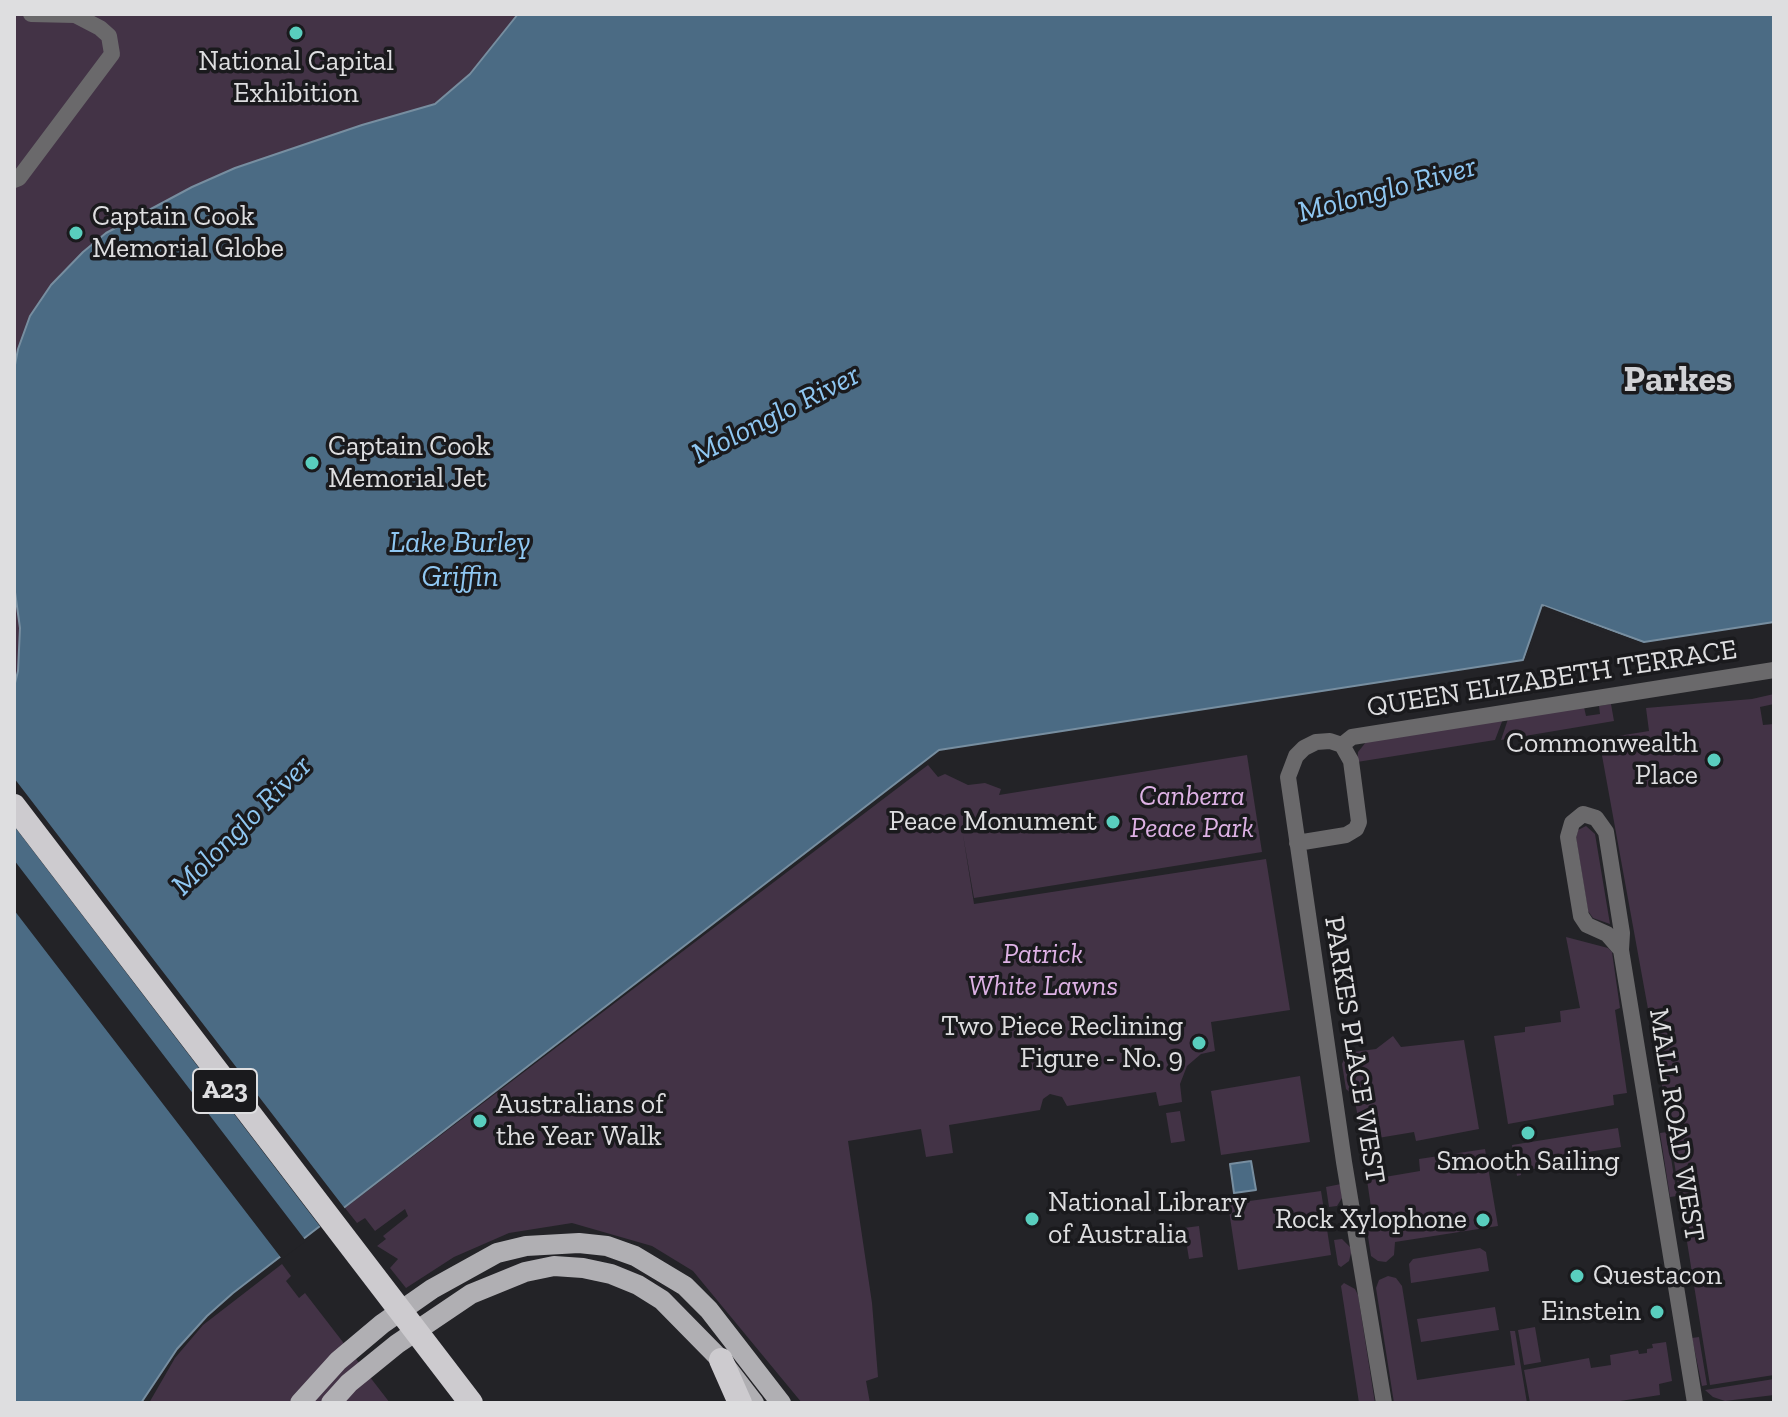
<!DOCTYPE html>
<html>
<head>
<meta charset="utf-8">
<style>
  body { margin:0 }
  #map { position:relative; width:1788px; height:1417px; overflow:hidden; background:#232327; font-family:"Zilla Slab",serif }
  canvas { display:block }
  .frame { position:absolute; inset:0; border:16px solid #dedee0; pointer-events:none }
</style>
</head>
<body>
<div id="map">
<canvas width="1788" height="1417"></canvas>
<div class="frame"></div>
</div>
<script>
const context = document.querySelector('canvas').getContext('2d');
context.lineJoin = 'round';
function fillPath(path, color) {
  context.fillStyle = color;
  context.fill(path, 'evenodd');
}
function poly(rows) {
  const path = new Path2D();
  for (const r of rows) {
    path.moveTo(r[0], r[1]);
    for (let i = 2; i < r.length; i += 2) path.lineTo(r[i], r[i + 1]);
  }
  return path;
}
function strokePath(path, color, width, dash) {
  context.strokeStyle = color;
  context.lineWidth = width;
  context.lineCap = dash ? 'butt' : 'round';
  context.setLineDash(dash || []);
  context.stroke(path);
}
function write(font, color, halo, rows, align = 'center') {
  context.font = font + ' "Zilla Slab",serif';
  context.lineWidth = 7;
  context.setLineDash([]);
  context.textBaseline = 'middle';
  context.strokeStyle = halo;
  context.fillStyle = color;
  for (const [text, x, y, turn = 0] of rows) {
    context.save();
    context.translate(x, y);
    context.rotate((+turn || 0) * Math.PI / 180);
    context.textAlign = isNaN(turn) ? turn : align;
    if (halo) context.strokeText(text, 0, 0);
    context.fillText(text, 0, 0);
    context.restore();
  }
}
fillPath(poly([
  [14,14,518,14,470,74,435,104,362,125,235,168,192,187,106,233,83,252,51,285,18,349,14,370],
  [14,585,20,628,18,671,14,687],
  [1774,694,1774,704,1760,707,1763,725,1774,724,1774,1375,1710,1385,1662,1086,1599,739,1649,731,1646,708,1752,699],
  [1611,704,1614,721,1501,740,1508,719,1584,707,1586,716,1600,714,1599,706],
  [1503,719,1495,740,1357,762,1358,752,1366,742],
  [1247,755,1262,852,974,898,963,835,974,904,1266,859,1290,1010,1211,1022,1215,1051,1201,1054,1187,1066,1180,1084,1182,1102,1159,1106,1156,1092,1067,1106,1062,1097,1050,1094,1043,1099,1040,1110,949,1125,953,1153,926,1157,921,1129,848,1141,872,1303,878,1377,866,1381,870,1403,802,1403,693,1271,652,1246,572,1223,509,1233,454,1257,406,1288,390,1268,398,1259,377,1246,386,1239,383,1236,408,1216,405,1209,375,1231,365,1218,357,1223,345,1208,928,765,938,777,945,774,968,785,985,783,1001,789,999,795],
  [1586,826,1595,834,1610,924,1593,918,1588,911,1576,838,1578,830],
  [1566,937,1608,948,1612,952,1620,1008,1615,1010,1627,1093,1613,1095,1614,1105,1508,1124,1494,1036,1525,1032,1525,1027,1561,1022,1560,1011,1580,1008],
  [1393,1036,1401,1047,1464,1040,1479,1129,1416,1141,1414,1132,1378,1138,1377,1132,1361,1134,1354,1096,1346,1089,1342,1064,1345,1057,1353,1052,1376,1049],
  [1300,1076,1310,1142,1221,1155,1211,1091],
  [1180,1111,1185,1141,1171,1143,1166,1113],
  [1618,1128,1621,1147,1574,1154,1569,1157,1564,1164,1521,1171,1521,1175,1517,1176,1512,1145],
  [1667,1132,1677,1196,1670,1197,1660,1133],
  [1485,1149,1498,1226,1395,1242,1394,1255,1386,1262,1378,1261,1371,1256,1367,1230,1369,1222,1373,1221,1367,1180,1420,1171,1419,1159],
  [1341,1184,1342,1198,1337,1206,1329,1207,1326,1187],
  [1321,1191,1331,1255,1238,1270,1228,1204],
  [1199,1226,1203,1257,1189,1259,1184,1228],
  [1342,1239,1351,1248,1351,1253,1349,1261,1341,1267,1338,1265,1334,1240],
  [1480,1248,1486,1252,1489,1271,1411,1283,1409,1264,1413,1259],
  [282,1264,291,1276,286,1281,299,1298,305,1293,390,1403,149,1403,175,1358,203,1325],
  [1388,1276,1396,1278,1402,1286,1417,1380,1515,1365,1510,1331,1515,1331,1527,1403,1394,1403,1376,1288,1379,1280],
  [1344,1283,1355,1289,1358,1295,1375,1403,1359,1403,1341,1286],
  [1495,1307,1499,1330,1421,1342,1417,1319],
  [1535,1327,1541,1362,1524,1365,1518,1330],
  [1699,1337,1707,1385,1702,1386,1692,1338],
  [1666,1342,1672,1381,1659,1384,1660,1395,1607,1403,1530,1403,1524,1370,1589,1358,1591,1368,1611,1365,1610,1355,1638,1350,1639,1354,1647,1353,1647,1349,1653,1348,1652,1344],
  [1774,1379,1774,1395,1725,1401,1713,1397,1705,1390]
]), '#433346');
const water = poly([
  [518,14,1774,14,1774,622,1644,642,1542,605,1523,660,939,750,233,1293,207,1316,177,1349,141,1403,14,1403,14,687,18,671,20,628,14,585,14,370,18,349,30,316,51,285,83,252,106,233,192,187,235,168,362,125,435,104,470,74,518,14],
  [1251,1161,1256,1190,1234,1193,1230,1164,1251,1161]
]);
fillPath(water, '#4b6b84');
strokePath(water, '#778ea0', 2);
fillPath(poly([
  [1544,606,1645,644,1639,645,1544,610,1527,661,1523,664],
  [14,778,346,1210,322,1229,14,826],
  [14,860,306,1241,282,1259,14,910]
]), '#232327');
strokePath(poly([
  [14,180,19,178,112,54,109,36,100,28,75,15,31,14],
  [1342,745,1330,741,1316,742,1304,748,1296,756,1288,777,1344,1162,1384,1403],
  [1342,745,1352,737,1774,670],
  [1297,843,1346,835,1356,829,1359,822,1351,761,1342,745],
  [1621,950,1607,934,1587,925,1581,916,1568,837,1572,823,1583,814,1596,818,1606,832,1622,933,1621,950,1695,1403]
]), '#6a696b', 16);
strokePath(poly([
  [300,1403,338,1361,382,1324,432,1289,497,1253,526,1246,579,1243,607,1246,635,1256,685,1286,709,1310,781,1403],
  [331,1403,349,1383,397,1344,471,1294,525,1272,554,1266,583,1268,611,1274,638,1285,662,1300,721,1360,754,1403]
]), '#b0afb3', 20);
strokePath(poly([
  [14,806,471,1403],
  [721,1360,740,1403]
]), '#cdcbcf', 24);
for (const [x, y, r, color] of [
  [296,33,8,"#59cebe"],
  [76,233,8,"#59cebe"],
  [312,463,8,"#59cebe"],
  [1714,760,8,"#59cebe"],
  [1113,822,8,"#59cebe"],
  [1199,1043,8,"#59cebe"],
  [480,1121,8,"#59cebe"],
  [1528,1133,8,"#59cebe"],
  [1032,1219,8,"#59cebe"],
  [1483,1220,8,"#59cebe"],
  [1577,1276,8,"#59cebe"],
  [1657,1312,8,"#59cebe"]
]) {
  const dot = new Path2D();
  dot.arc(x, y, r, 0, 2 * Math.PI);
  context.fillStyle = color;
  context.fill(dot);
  strokePath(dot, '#1a1a1d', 3);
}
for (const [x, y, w] of [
  [225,1091,64]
]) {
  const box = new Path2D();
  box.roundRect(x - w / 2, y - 22, w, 44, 6);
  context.fillStyle = '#1a1a1d';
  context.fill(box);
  strokePath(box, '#dedee0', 2);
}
write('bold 26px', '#dedee0', null, [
  ["A23",225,1091]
]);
write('28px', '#dedee0', '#1a1a1d', [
  ["National Capital",296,62,"center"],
  ["Exhibition",296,94,"center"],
  ["Captain Cook",92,217],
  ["Memorial Globe",92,249],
  ["Captain Cook",328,447],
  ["Memorial Jet",328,479],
  ["Commonwealth",1698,744,"right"],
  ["Place",1698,776,"right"],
  ["Peace Monument",1097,822,"right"],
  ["Two Piece Reclining",1183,1027,"right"],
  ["Figure - No. 9",1183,1059,"right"],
  ["Australians of",496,1105],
  ["the Year Walk",496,1137],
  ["Smooth Sailing",1528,1162,"center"],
  ["National Library",1048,1203],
  ["of Australia",1048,1235],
  ["Rock Xylophone",1467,1220,"right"],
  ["Questacon",1593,1276],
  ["Einstein",1641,1312,"right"]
], 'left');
write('28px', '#dedee0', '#1a1a1d', [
  ["QUEEN ELIZABETH TERRACE",1552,679,-9],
  ["PARKES PLACE WEST",1354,1050,81],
  ["MALL ROAD WEST",1676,1125,81]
]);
write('italic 28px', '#deb2e5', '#1a1a1d', [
  ["Canberra",1192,797],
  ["Peace Park",1192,829],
  ["Patrick",1043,955],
  ["White Lawns",1043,987]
]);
write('italic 30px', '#8fc7f2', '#1a1a1d', [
  ["Molonglo River",1387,190,-15],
  ["Molonglo River",776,415,-27],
  ["Lake Burley",460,543],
  ["Griffin",460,577],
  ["Molonglo River",242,826,-45]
]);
write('bold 36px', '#d1d2d6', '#1a1a1d', [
  ["Parkes",1678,381]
]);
</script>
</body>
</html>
